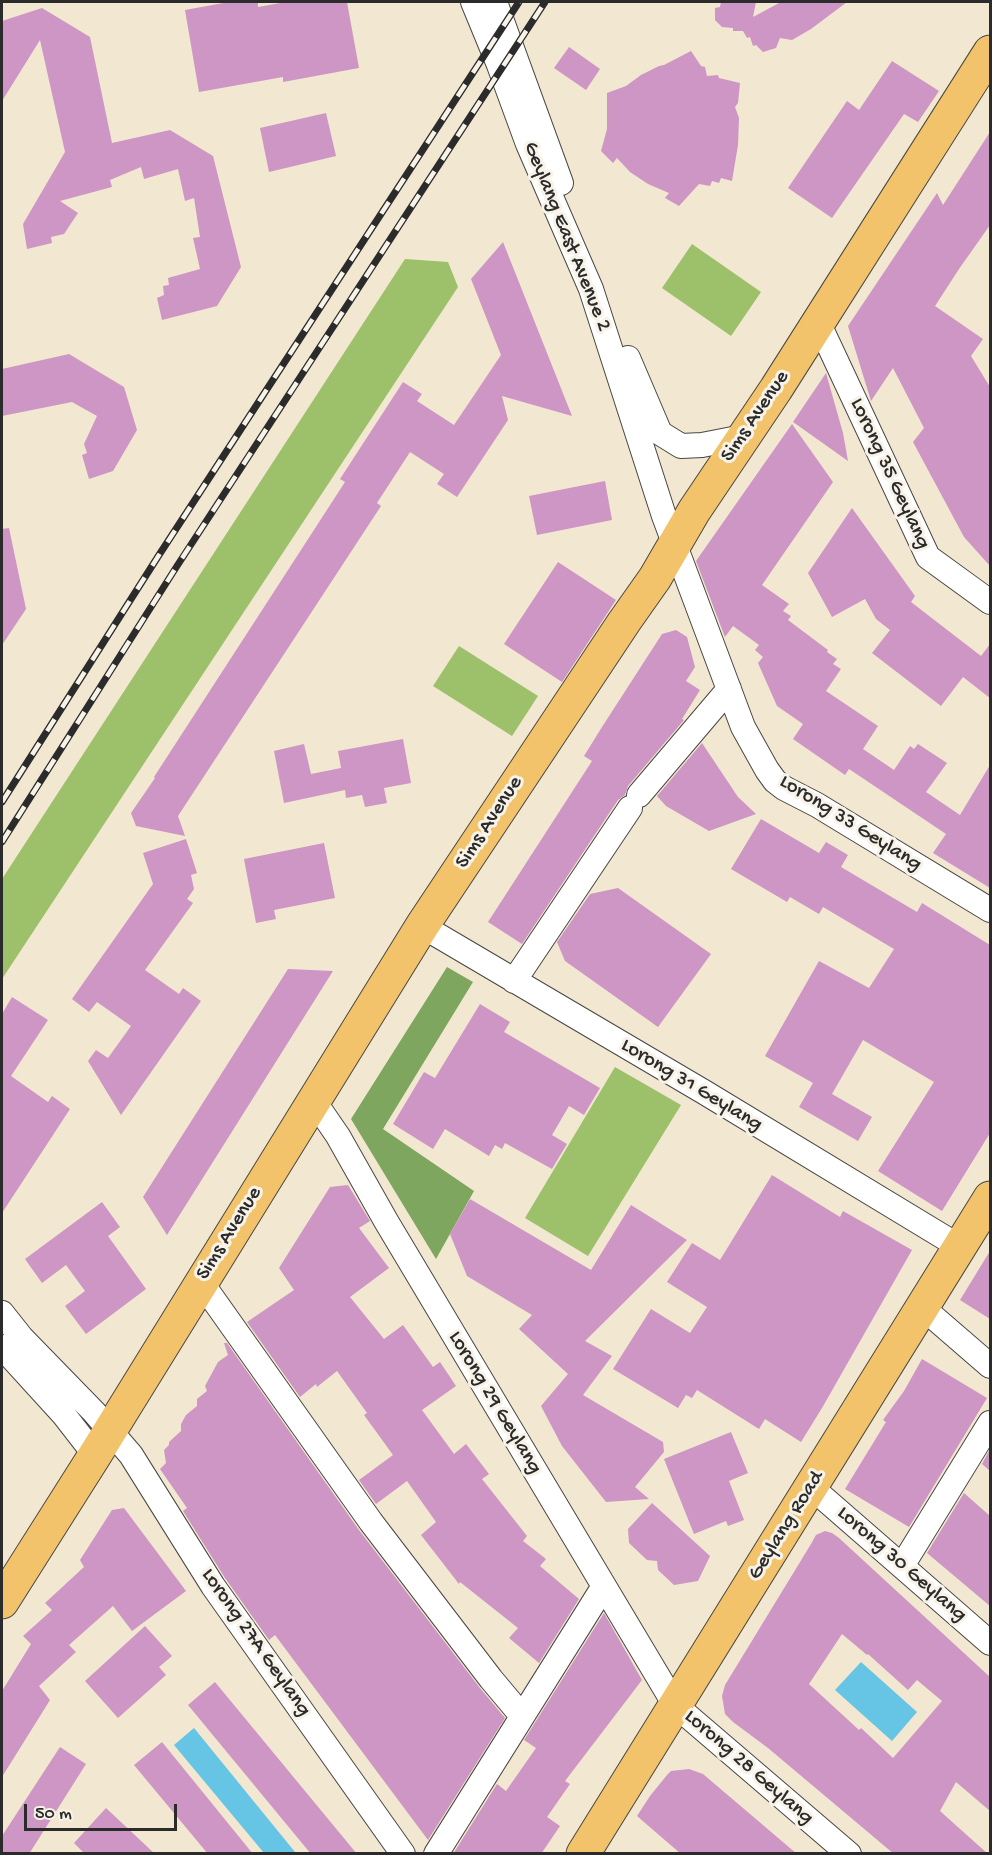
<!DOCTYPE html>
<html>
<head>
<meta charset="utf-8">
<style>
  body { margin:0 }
  #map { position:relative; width:992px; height:1855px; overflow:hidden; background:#f2e7d0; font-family:"Gochi Hand",sans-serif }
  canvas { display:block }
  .frame { position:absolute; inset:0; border:3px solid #2b2b2b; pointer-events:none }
  .scale { position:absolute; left:24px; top:1804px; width:153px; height:27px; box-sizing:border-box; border:3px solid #2b2b2b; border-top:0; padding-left:8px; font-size:18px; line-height:21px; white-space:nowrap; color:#2b2b2b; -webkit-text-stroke:4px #f7f3e8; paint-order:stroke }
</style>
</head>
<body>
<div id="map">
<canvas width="992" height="1855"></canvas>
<div class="frame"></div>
<div class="scale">50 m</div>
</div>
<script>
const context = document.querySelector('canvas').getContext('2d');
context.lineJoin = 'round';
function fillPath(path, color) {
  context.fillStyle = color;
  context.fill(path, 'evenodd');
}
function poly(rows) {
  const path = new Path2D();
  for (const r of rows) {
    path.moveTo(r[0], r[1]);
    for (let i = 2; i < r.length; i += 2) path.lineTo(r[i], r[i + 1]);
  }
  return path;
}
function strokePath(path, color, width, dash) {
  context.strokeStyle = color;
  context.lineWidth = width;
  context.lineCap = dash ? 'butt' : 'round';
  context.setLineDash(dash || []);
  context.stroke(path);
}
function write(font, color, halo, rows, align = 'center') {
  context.font = font + ' "Gochi Hand",sans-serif';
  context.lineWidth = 6;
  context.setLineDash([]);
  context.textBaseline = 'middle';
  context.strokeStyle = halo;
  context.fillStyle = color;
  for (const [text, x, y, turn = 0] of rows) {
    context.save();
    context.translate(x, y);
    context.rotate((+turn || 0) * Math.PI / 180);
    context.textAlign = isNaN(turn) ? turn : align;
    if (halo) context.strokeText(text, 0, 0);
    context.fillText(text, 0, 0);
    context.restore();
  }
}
fillPath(poly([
  [692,244,761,292,731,336,662,288],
  [405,259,448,262,458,287,2,979,2,879],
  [459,646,538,696,512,736,433,686],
  [615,1067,681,1105,588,1256,525,1218]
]), '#9dc06a');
fillPath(poly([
  [447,967,473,982,383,1129,474,1191,436,1259,351,1119]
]), '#7ea65e');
fillPath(poly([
  [861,1662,917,1712,892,1741,835,1690],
  [194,1728,295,1852,294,1853,264,1853,174,1745]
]), '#66c4e4');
fillPath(poly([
  [229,2,258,2,258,7,286,2,347,2,359,68,283,82,283,77,199,92,185,10],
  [721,2,756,2,753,17,781,2,847,2,811,29,792,40,780,38,776,48,763,52,756,45,753,46,750,37,747,38,743,31,733,31,733,28,722,27,715,20,715,8,720,7],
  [42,8,90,37,112,143,170,130,213,156,241,267,217,306,162,320,157,298,164,295,163,286,169,285,168,278,200,269,193,238,200,237,194,198,185,201,178,169,144,179,141,167,110,180,112,187,60,201,78,213,64,234,51,237,52,243,27,249,23,224,65,152,40,40,2,101,2,21],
  [569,47,600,69,586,90,554,68],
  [691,51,701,66,705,67,707,76,718,75,719,78,740,83,738,103,735,107,739,118,738,145,732,181,721,178,719,183,712,181,710,186,699,184,679,206,665,198,669,193,648,184,630,172,617,158,613,163,601,151,607,129,607,93,626,86,641,75,659,66,664,65],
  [892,61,939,91,918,122,904,114,832,218,788,188,847,101,859,110],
  [326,113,336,156,269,172,260,128],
  [990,132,990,225,959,269,935,306,983,339,971,356,990,387,990,566,964,537,913,442,924,428,893,368,871,401,848,326,937,193,943,205],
  [503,242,572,416,502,396,508,420,457,497,437,484,444,474,410,452,377,503,381,506,178,816,185,836,136,826,131,813,155,778,154,777,345,482,340,479,403,382,422,394,417,401,454,425,501,355,471,279],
  [69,354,124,387,137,430,113,471,89,479,82,455,87,453,84,444,97,416,72,402,2,416,2,369],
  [826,373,843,433,848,461,793,422],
  [792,424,833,482,762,585,789,604,783,611,791,616,788,620,828,650,827,652,837,659,833,664,841,669,826,691,878,726,863,749,894,770,910,746,914,749,918,744,947,763,926,792,960,815,990,765,990,888,933,853,946,834,849,769,845,775,793,739,803,724,777,706,758,663,763,657,755,650,759,645,733,626,725,637,723,632,696,561],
  [605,481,612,520,537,535,529,496],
  [852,508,915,596,911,602,981,656,990,644,990,698,963,677,941,706,872,653,890,630,876,619,865,599,832,617,808,573],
  [9,528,26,609,2,645,2,529],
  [558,562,616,600,562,682,504,644],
  [676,630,687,637,695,667,686,681,700,690,682,719,684,720,628,786,625,795,618,800,522,944,488,922,592,761,584,756,602,727,662,634],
  [403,739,411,783,384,788,387,803,365,807,362,795,346,798,345,790,284,803,274,751,304,744,311,774,341,768,338,751],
  [702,743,738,797,756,814,709,831,666,806,657,796],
  [761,819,819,853,826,842,848,855,841,867,917,912,922,903,990,945,990,1133,942,1211,878,1171,934,1082,863,1040,832,1094,872,1117,858,1141,799,1107,813,1083,765,1056,819,961,869,988,894,949,823,907,819,914,790,897,787,902,731,869],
  [186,839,197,873,191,875,194,889,187,899,193,903,145,970,179,994,183,988,201,1001,121,1115,88,1061,96,1050,108,1058,131,1026,97,1002,89,1012,72,999,153,884,143,853],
  [324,843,335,898,274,910,276,919,256,923,244,859],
  [618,888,711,954,658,1027,565,961,557,942,590,894],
  [288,969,333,971,167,1235,143,1197],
  [12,997,48,1020,11,1076,48,1102,52,1096,70,1109,2,1213,2,1014],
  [480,1004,510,1022,504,1032,600,1088,584,1115,569,1106,552,1135,567,1144,552,1169,505,1143,502,1149,495,1145,489,1156,445,1129,433,1149,393,1124,424,1072,435,1078],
  [772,1175,840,1217,843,1211,912,1250,822,1408,801,1442,765,1419,759,1429,697,1390,692,1398,686,1395,678,1408,613,1369,651,1309,690,1333,707,1307,667,1282,692,1243,720,1260],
  [348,1185,370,1221,359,1228,389,1268,350,1297,384,1339,403,1325,433,1367,440,1362,456,1386,422,1410,454,1454,466,1444,489,1474,482,1479,527,1536,523,1541,546,1559,540,1566,579,1599,539,1663,509,1638,518,1628,460,1582,459,1584,421,1535,436,1522,407,1481,376,1504,359,1480,393,1455,364,1415,367,1413,337,1371,317,1387,316,1384,300,1397,247,1322,294,1290,279,1268,330,1187],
  [470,1199,591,1270,631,1205,687,1240,585,1341,612,1356,583,1395,663,1442,664,1452,635,1487,649,1499,606,1502,562,1446,541,1406,568,1374,519,1329,532,1315,467,1276,450,1234],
  [102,1202,120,1227,108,1236,146,1289,86,1334,65,1306,85,1291,66,1265,42,1283,25,1259],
  [990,1251,990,1319,960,1300],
  [224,1343,227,1343,359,1530,480,1688,505,1718,428,1840,275,1635,269,1640,225,1578,183,1511,187,1508,160,1469,166,1463,164,1450,169,1445,169,1442,181,1431,181,1424,186,1415,197,1406,197,1399,207,1391,205,1386,218,1362,228,1355],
  [922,1359,987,1398,909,1527,845,1489,886,1422,883,1420,904,1391],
  [731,1432,748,1473,729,1481,744,1520,728,1526,726,1521,694,1534,664,1459],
  [990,1449,990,1471,982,1464],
  [964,1493,990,1516,990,1606,927,1553],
  [652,1503,710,1556,698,1581,674,1585,658,1570,657,1561,647,1560,629,1543,628,1529],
  [124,1508,186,1591,132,1631,113,1606,69,1645,76,1652,39,1686,50,1700,2,1777,2,1691,31,1644,23,1636,52,1610,45,1603,84,1567,80,1560,112,1510],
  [825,1531,832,1533,839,1538,990,1677,990,1811,956,1782,940,1811,988,1854,894,1854,768,1748,733,1722,725,1714,722,1696,725,1685,811,1544,816,1535],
  [842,1634,867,1655,868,1654,908,1690,917,1680,942,1701,893,1758,861,1728,859,1730,809,1684],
  [604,1613,642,1680,565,1781,570,1784,547,1817,560,1826,541,1854,453,1854,497,1784,506,1791,536,1748,524,1740],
  [145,1626,172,1656,159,1667,166,1675,118,1718,85,1681],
  [215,1682,357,1854,311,1854,188,1705],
  [162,1742,253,1854,208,1854,134,1765],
  [60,1747,86,1764,29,1854,2,1854,2,1836],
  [689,1769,703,1774,797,1854,681,1854,637,1816,650,1796,667,1775,671,1771],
  [106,1808,155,1854,85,1854,74,1843]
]), '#cd96c4');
const street = poly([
  [473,2,499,65,528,144,591,289,664,516,743,727,767,770,775,781,784,788,817,805,990,910],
  [495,2,561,183],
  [818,322,928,557,990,602],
  [628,358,660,433,681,446,702,445,743,437],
  [639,795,729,689],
  [422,926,704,1092,960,1247],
  [514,981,630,808],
  [314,1101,338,1136,386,1221,675,1705,849,1854],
  [201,1282,371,1522,491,1679,522,1716],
  [923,1308,990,1366],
  [2,1313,21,1337,94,1412,131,1455,213,1586,403,1854],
  [2,1347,64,1415,95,1455],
  [811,1487,990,1643],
  [902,1566,990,1423],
  [436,1854,604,1586]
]);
const primary = poly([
  [2,1602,95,1455,422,926,624,622,655,578,694,511,776,389,990,52],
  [583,1854,990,1198]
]);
strokePath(street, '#494744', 26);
strokePath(primary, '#494744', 35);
strokePath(street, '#fff', 24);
strokePath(primary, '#f2c36a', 33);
const rail = poly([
  [2,802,159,555,519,2],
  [2,842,177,566,545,2]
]);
strokePath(rail, '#2b2b2b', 7);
strokePath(rail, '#f7f3e8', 4.5, [14]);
write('21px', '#2b2b2b', '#f7f3e8', [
  ["Geylang East Avenue 2",566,237,68],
  ["Sims Avenue",756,417,-56],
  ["Lorong 35 Geylang",889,474,65],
  ["Sims Avenue",490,823,-57],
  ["Lorong 33 Geylang",850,824,32],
  ["Lorong 31 Geylang",691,1086,31],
  ["Sims Avenue",230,1234,-58],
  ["Lorong 29 Geylang",494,1403,59],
  ["Geylang Road",787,1526,-58],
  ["Lorong 30 Geylang",901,1565,41],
  ["Lorong 27A Geylang",255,1643,55],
  ["Lorong 28 Geylang",748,1768,41]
]);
</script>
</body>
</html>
